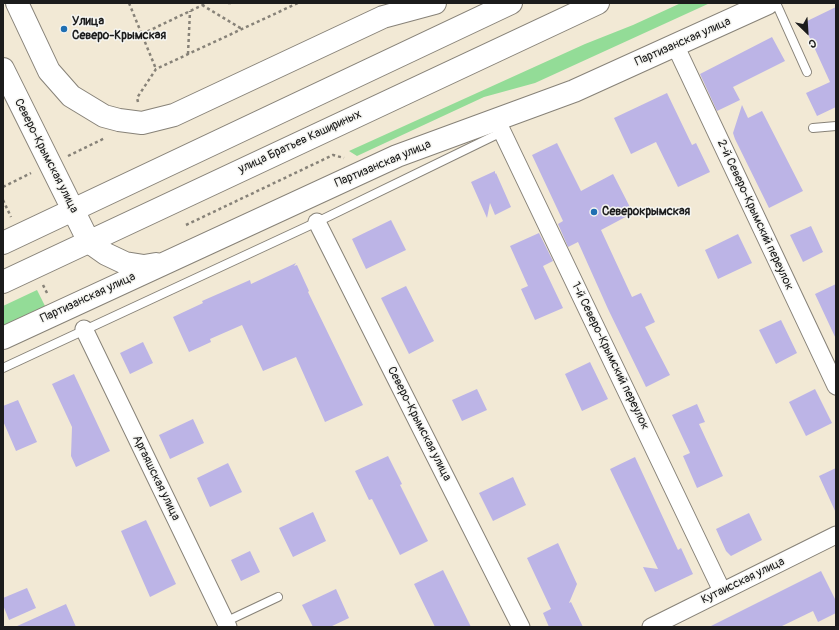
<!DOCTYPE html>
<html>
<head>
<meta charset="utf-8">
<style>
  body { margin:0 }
  #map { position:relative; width:839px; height:630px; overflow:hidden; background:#f2e9d5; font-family:Pangolin,sans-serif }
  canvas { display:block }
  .frame { position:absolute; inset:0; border:4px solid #1c1c1c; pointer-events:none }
  .north { position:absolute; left:787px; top:12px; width:40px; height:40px; -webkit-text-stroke:3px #f6f6f2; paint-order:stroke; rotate:155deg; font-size:11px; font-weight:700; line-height:16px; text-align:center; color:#1c1c1c }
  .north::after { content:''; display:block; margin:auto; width:14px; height:18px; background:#1c1c1c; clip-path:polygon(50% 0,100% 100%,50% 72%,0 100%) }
</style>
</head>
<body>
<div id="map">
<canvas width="839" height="630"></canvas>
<div class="frame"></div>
<div class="north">С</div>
</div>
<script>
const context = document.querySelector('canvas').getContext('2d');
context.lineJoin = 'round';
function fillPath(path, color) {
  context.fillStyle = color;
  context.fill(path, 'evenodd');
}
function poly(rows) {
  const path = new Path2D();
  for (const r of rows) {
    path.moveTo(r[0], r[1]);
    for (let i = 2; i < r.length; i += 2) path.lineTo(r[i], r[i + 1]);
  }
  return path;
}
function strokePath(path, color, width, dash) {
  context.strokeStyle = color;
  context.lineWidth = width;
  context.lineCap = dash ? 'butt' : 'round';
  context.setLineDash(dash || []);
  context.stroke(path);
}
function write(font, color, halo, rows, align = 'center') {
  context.font = font + ' Pangolin,sans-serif';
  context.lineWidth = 3;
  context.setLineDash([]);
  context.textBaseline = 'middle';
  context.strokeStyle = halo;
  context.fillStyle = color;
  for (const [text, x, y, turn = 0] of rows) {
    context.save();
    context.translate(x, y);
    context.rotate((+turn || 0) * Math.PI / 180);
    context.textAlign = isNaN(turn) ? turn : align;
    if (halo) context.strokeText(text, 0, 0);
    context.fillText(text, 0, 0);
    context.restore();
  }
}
fillPath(poly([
  [681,3,710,3,535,83,484,97,357,156,349,151,585,44,633,25],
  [37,290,45,306,3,326,3,306]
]), '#93dc97');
fillPath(poly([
  [836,7,836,107,817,116,806,93,830,82,803,23],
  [772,37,785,61,733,87,740,100,717,111,700,74],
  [667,93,692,145,696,143,710,172,678,187,656,142,631,154,614,118],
  [742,105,748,118,762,111,803,191,769,208,735,139,733,133],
  [557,143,581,191,613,174,633,213,601,230,632,297,641,293,655,322,645,327,670,375,646,387,608,309,578,242,568,247,558,224,563,221,532,155],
  [495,171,495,174,496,173,511,207,495,215,490,203,487,218,471,182],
  [391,220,406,250,366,269,352,239],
  [811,226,823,252,803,262,790,235],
  [539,233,553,261,543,266,563,308,535,320,521,289,528,286,510,246],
  [738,234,752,263,718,279,705,250],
  [296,263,294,266,297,265,309,291,308,292,363,405,325,422,296,357,263,371,242,325,210,339,211,342,189,352,173,317,203,303,202,301,250,280,251,284],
  [836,284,836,339,815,294],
  [406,286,434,341,409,354,381,298],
  [781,320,797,353,776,364,759,330],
  [143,342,153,363,130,374,120,353],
  [590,362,608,399,582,411,565,374],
  [74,374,110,451,76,467,71,456,72,427,52,384],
  [477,389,487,410,462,421,452,400],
  [815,389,832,423,806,436,789,402],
  [18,400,37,442,16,451,3,421,3,406],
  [697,404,705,422,699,424,723,476,697,488,683,456,690,453,672,415],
  [193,419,204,443,170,459,159,435],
  [388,456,402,484,400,485,428,541,400,555,372,499,369,500,355,471],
  [635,457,678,550,681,548,693,574,655,592,643,567,658,569,610,469],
  [228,463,242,492,210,507,197,478],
  [836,468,836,513,819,476],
  [513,477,526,505,493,521,479,493],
  [313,512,326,541,293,557,279,528],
  [749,513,762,540,731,556,726,551,716,529],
  [146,520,176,584,150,597,121,531],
  [558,543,577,584,569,603,571,602,583,627,549,627,543,613,551,609,527,558],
  [250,551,260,572,241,581,231,560],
  [443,570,471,627,435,627,414,584],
  [821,571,836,601,836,613,818,622,813,611,780,627,709,627],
  [27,588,36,608,9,620,3,605,3,598],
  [336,589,349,618,330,627,313,627,302,605],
  [66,604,76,627,15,627]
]), '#bcb4e6');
const service = poly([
  [776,3,807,72],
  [813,128,836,126],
  [3,368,317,222,502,132],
  [225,622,278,597]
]);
const minor = poly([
  [675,45,836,386],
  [497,121,722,591],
  [317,222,521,627],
  [84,329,228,627],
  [651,627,836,535]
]);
const secondary = poly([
  [89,242,106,254,125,263,144,266,156,264],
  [3,338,397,156,574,91,768,3]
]);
const primary = poly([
  [17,3,49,71,71,96,104,116,119,120,142,123,174,115,383,17,435,3],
  [3,69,89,242],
  [3,243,511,3],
  [3,282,598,3]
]);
strokePath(service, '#878278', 10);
strokePath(minor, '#878278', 19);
strokePath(secondary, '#878278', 24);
strokePath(primary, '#878278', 24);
strokePath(poly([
  [129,3,156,69],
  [228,3,232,3],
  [202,5,242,29],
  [142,34,207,3],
  [188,54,190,11],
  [138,102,137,98,156,69,298,3],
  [68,156,105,138],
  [3,187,31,173],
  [3,200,11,217],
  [186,225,333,155,344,158],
  [43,285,48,295]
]), '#878278', 2.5, [3, 3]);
strokePath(service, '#fff', 8);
strokePath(minor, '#fff', 17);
strokePath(secondary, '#fff', 22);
strokePath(primary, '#fff', 22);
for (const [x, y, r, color] of [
  [64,29,4,"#1f6fb2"],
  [594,212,4,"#1f6fb2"]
]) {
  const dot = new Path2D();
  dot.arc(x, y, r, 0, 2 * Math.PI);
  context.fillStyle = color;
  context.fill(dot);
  strokePath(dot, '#f6f6f2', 1.5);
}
write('bold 12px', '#1c1c1c', '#f6f6f2', [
  ["Улица",72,22],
  ["Северо-Крымская",72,36],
  ["Северокрымская",602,212]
], 'left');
write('12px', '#1c1c1c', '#f6f6f2', [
  ["Партизанская улица",683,42,-24],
  ["улица Братьев Кашириных",300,142,-25],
  ["Северо-Крымская улица",46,156,63],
  ["Партизанская улица",383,164,-23],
  ["2-й Северо-Крымский переулок",755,215,65],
  ["Партизанская улица",88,298,-25],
  ["1-й Северо-Крымский переулок",610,356,64],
  ["Северо-Крымская улица",419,424,63],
  ["Аргаяшская улица",156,478,64],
  ["Кутаисская улица",743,581,-26]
]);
</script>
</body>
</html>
